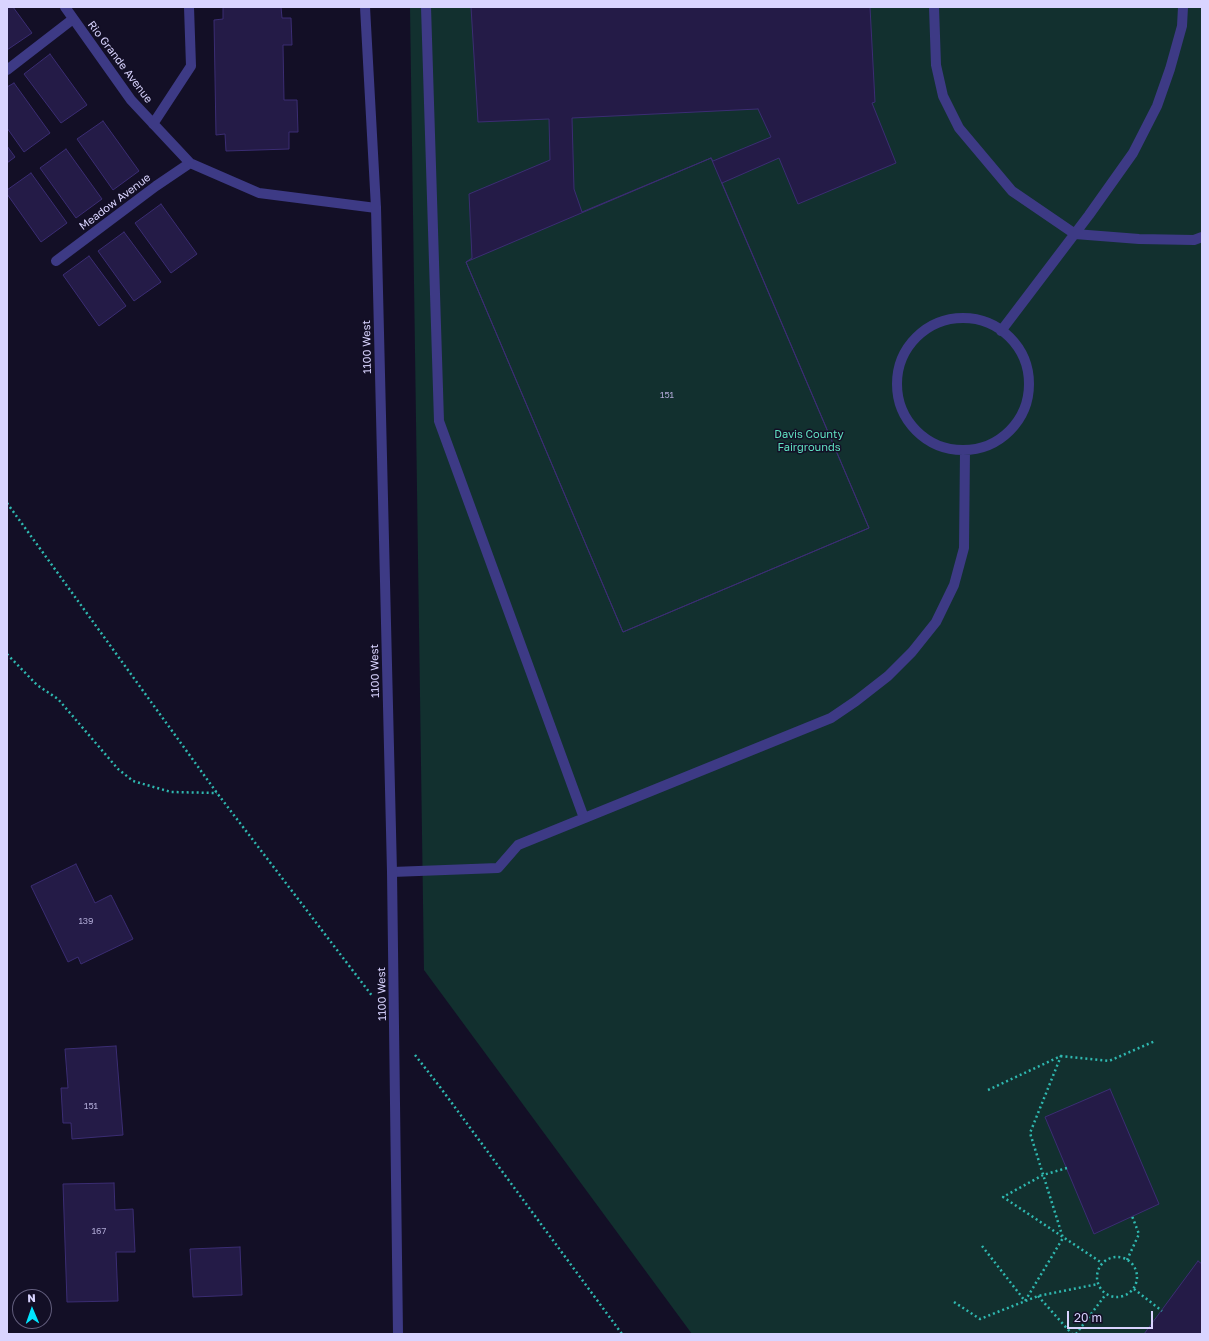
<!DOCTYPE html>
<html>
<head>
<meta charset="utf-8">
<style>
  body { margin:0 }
  #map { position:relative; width:1209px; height:1341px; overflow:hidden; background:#130f26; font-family:"Golos Text",sans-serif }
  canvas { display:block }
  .frame { position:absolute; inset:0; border:8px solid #d9d4ff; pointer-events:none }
  .north { position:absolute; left:12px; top:1289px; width:40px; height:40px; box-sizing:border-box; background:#130f26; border:1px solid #625e7d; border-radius:50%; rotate:358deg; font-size:11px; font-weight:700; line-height:16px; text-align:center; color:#d9d4ff }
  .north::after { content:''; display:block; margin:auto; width:14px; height:18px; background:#00e5ff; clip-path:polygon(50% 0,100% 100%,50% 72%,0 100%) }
  .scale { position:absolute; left:1067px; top:1311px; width:86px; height:18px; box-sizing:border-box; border:2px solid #d9d4ff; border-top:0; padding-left:5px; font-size:12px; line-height:14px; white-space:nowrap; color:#d9d4ff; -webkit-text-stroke:3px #130f26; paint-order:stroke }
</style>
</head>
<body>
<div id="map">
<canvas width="1209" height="1341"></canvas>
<div class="frame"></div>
<div class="north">N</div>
<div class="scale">20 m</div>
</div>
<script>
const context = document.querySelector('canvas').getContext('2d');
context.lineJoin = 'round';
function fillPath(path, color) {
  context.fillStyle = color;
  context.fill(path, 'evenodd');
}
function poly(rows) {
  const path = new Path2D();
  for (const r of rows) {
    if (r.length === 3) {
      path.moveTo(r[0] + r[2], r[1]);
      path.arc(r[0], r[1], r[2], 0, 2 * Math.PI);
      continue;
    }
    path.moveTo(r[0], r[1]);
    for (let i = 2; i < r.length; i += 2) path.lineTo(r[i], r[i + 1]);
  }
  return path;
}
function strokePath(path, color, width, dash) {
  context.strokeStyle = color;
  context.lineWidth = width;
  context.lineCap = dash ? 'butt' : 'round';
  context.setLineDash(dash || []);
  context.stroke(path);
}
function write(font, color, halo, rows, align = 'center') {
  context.font = font + ' "Golos Text",sans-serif';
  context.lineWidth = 3;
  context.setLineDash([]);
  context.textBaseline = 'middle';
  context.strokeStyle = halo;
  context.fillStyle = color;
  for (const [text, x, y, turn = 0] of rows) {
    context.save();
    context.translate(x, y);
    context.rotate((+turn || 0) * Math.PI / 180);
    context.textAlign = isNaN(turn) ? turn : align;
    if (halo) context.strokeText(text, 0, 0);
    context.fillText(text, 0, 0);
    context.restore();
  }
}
fillPath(poly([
  [410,7,1202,7,1202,1334,692,1334,424,970]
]), '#12302f');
const building = poly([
  [7,7,13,7,32,33,7,50,7,7],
  [223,7,281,7,282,18,291,18,292,45,283,45,284,100,297,100,298,132,289,132,289,149,226,151,225,134,216,135,214,20,223,19,223,7],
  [471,7,870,7,875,102,872,103,896,163,798,204,779,158,722,183,869,528,623,632,466,262,472,258,469,194,550,160,549,119,478,122,471,7],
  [758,109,771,137,713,161,711,158,582,212,574,189,572,118,758,109],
  [50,54,87,105,61,123,24,74,50,54],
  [14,83,50,133,24,152,7,128,7,87,14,83],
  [103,121,139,171,113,190,77,139,103,121],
  [7,146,15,157,7,163,7,146],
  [66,149,102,199,76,218,40,168,66,149],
  [711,158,869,528,623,632,466,262,711,158],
  [31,173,67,223,41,242,7,194,7,190,31,173],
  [161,204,197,254,171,273,135,223,161,204],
  [124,232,161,282,134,301,98,251,124,232],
  [89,256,126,306,99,326,63,275,89,256],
  [76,864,95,903,111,895,133,939,81,964,78,957,68,962,31,886,76,864],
  [116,1046,123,1135,72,1139,71,1123,63,1123,61,1088,68,1088,65,1049,116,1046],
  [1110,1089,1159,1204,1094,1234,1045,1117,1110,1089],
  [114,1183,115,1210,133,1209,135,1252,116,1252,118,1301,67,1302,63,1184,114,1183],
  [240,1247,242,1295,193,1297,190,1249,240,1247],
  [1198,1261,1202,1264,1202,1334,1144,1334,1198,1261]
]);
fillPath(building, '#241b47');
strokePath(building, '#3b2d73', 1);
strokePath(poly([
  [7,503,217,793,373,997],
  [7,654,37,685,58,699,118,769,133,781,171,792,217,793],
  [415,1055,440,1087,622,1334],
  [988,1090,1061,1056,1109,1061,1155,1041],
  [1067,1168,1043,1175,1003,1197,1102,1263],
  [982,1246,1025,1301,1063,1238,1030,1133,1061,1056],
  [1117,1277,20],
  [1127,1260,1139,1234,1132,1216],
  [1134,1289,1162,1311],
  [1038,1296,1072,1334],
  [954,1302,980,1319,1038,1296,1098,1284],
  [1076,1334,1106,1294]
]), '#2fb8b0', 2.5, [2, 3]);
strokePath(poly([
  [426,7,439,421,584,818],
  [934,7,936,65,943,96,959,128,1012,191,1075,234,1139,239,1194,240,1202,237],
  [963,384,66],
  [1001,331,1089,215,1133,153,1157,106,1170,69,1182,26,1183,7],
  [392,872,498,868,518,845,831,718,856,701,888,676,912,652,936,622,954,585,964,548,965,450]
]), '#3d3a85', 10);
strokePath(poly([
  [65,7,131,100,190,163,259,193,376,208],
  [7,70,73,19],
  [153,124,191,66,189,7],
  [56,261,156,186,190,163]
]), '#3d3a85', 10);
strokePath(poly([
  [365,7,376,208,392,872,398,1334]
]), '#3d3a85', 10);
write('9px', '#aca6d1', null, [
  ["151",667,395],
  ["139",86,921],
  ["151",91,1106],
  ["167",99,1231]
]);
write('11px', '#d9d4ff', '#130f26', [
  ["Rio Grande Avenue",120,62,53],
  ["Meadow Avenue",115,202,-37],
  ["1100 West",367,347,-91],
  ["1100 West",375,671,-91],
  ["1100 West",382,994,-91]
]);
write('11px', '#5fe0c0', '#130f26', [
  ["Davis County",809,435],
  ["Fairgrounds",809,448]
]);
</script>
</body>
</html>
